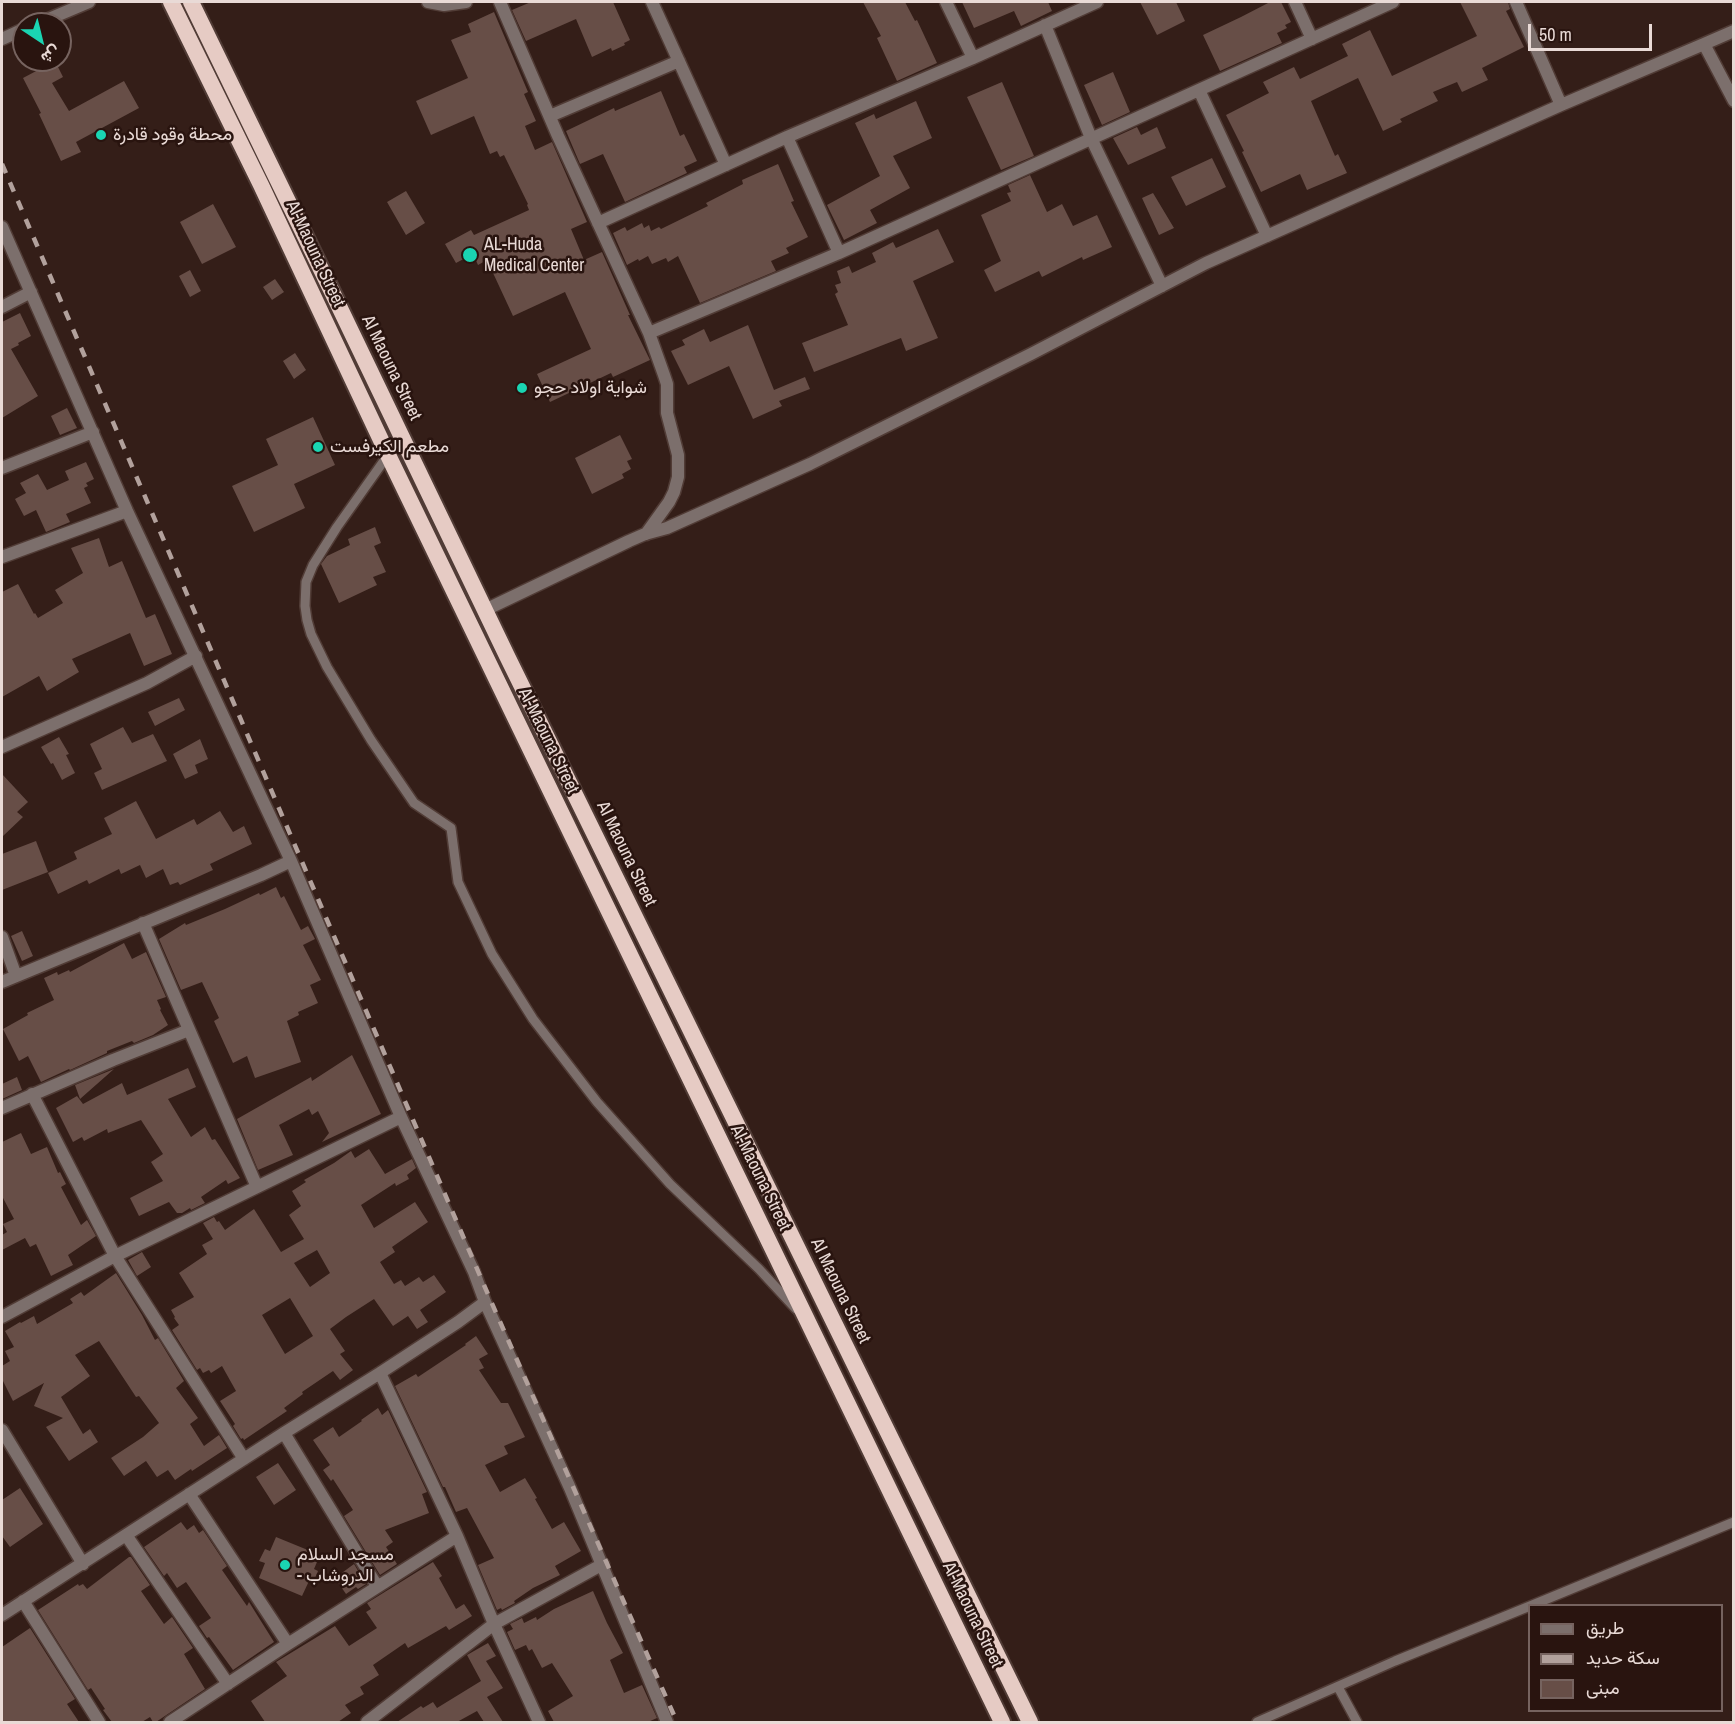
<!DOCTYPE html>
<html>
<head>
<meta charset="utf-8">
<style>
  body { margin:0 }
  #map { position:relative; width:1735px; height:1724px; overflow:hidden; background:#341e18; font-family:"Archivo Narrow",Vazirmatn,sans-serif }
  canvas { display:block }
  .frame { position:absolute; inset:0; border:3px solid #e9dad6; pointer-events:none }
  .legend { position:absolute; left:1528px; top:1604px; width:195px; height:108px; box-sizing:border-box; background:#29140f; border:2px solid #76635f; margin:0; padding:8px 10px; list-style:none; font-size:18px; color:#e9dad6 }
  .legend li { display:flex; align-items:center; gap:12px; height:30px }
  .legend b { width:30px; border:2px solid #76635f }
  .north { position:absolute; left:12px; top:12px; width:60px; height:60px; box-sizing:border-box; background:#29140f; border:2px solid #76635f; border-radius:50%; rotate:145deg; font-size:16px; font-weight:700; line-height:24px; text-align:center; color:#e9dad6 }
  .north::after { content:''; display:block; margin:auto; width:21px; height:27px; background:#1ad5b2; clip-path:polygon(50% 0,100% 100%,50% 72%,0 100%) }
  .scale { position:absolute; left:1528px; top:24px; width:124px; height:27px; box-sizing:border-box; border:3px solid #e9dad6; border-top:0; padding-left:8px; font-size:18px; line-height:21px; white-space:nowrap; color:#e9dad6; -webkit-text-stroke:4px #29140f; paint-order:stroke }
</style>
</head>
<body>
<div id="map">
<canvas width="1735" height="1724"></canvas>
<div class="frame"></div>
<ul class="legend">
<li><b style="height:8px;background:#7c6f6c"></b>طريق</li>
<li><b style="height:8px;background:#b2a19c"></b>سكة حديد</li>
<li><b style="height:16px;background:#674e47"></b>مبنى</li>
</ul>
<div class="north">ش</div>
<div class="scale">50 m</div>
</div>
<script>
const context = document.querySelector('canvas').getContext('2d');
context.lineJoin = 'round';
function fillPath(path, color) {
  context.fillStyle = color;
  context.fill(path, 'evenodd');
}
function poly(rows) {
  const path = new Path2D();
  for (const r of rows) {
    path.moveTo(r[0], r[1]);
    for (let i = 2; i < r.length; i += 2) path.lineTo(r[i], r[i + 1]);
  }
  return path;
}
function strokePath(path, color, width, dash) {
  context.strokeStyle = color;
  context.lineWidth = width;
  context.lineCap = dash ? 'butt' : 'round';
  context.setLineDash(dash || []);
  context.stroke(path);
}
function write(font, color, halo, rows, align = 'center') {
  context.font = font + ' "Archivo Narrow",Vazirmatn,sans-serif';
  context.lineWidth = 5;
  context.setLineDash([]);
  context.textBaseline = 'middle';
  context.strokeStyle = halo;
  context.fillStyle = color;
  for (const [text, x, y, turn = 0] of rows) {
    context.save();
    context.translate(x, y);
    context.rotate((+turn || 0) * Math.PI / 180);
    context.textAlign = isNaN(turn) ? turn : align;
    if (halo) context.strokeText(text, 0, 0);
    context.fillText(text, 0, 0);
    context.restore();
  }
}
fillPath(poly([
  [531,2,613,2,630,40,624,43,625,45,612,51,611,48,592,57,576,19,526,41,512,10],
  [863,2,905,2,915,21,917,20,937,63,897,81,877,38,881,36],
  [962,2,1048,2,1052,11,1021,26,1014,11,974,28],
  [1140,2,1176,2,1185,21,1157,35],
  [1270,2,1281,2,1291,22,1285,25,1287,28,1277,33,1282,43,1220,71,1203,35,1241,17],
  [1460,2,1508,2,1510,9,1506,11,1524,47,1482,68,1488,80,1462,92,1457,82,1433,92,1438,101,1400,119,1402,122,1383,131,1358,78,1311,101,1335,156,1338,154,1347,173,1307,190,1300,174,1261,192,1242,152,1244,151,1226,115,1269,93,1263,82,1294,67,1300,79,1348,56,1342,44,1370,30,1392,76,1477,36],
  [494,12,528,92,524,94,536,121,525,126,535,150,552,142,587,222,571,229,584,260,602,252,630,315,628,315,650,360,613,377,611,373,550,402,537,374,591,349,565,292,513,316,487,260,478,265,473,254,456,263,445,244,471,230,474,235,529,210,527,205,528,204,504,155,500,157,497,151,490,154,474,116,431,135,416,101,468,78,451,40,471,32,468,24],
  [55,61,63,77,52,83,69,111,124,81,139,108,76,142,81,152,61,161,39,114,41,113,23,78],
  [1113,72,1130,112,1102,125,1084,85],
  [1002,82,1034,156,1001,170,967,97],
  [661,91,680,136,684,134,697,161,684,167,687,173,625,202,603,154,580,164,566,131,614,108,615,111],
  [916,101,932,138,893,156,910,188,870,210,877,223,844,240,827,205,880,176,855,123,874,114,876,119],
  [1137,127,1141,135,1157,127,1166,148,1128,165,1113,138],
  [1212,158,1226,187,1186,206,1171,177],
  [778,164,794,201,791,202,808,237,786,248,789,253,771,261,776,271,700,303,678,256,668,262,666,258,652,264,648,256,639,261,638,259,627,265,613,233,625,227,627,231,642,223,644,228,649,225,651,231,659,227,661,229,708,206,706,203,743,184,742,180],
  [1030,175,1047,212,1062,204,1073,226,1097,215,1112,247,1083,260,1082,257,1042,277,1039,271,995,292,984,270,1001,261,981,215,1011,201,1007,193,1011,192,1008,185],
  [406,191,425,223,406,235,387,202],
  [1153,193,1174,228,1159,235,1142,198],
  [213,204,236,247,202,264,180,222],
  [938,229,954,262,913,281,938,338,906,351,901,338,814,372,802,343,848,325,835,294,838,292,835,285,841,283,837,271,849,266,852,273,876,262,872,253,893,242,896,248],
  [190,270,201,291,190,297,179,276],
  [275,279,284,292,272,300,263,287],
  [20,313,31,336,18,343,19,345,11,349,38,396,2,418,2,322],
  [748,325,774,390,805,377,810,389,779,401,782,406,753,419,729,366,688,385,671,351,685,345,682,340,704,329,710,342],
  [295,353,306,370,294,379,283,361],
  [67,408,77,428,60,435,51,416],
  [313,417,335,465,294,484,305,508,254,532,232,486,278,465,266,439],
  [620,435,632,459,627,461,631,469,622,474,624,478,592,494,575,458],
  [86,462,94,479,86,483,88,486,84,488,91,503,66,514,70,522,46,532,36,510,24,516,15,499,26,493,20,483,38,474,47,490,69,480,65,471],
  [375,527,381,543,374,546,386,572,373,577,377,585,339,603,321,564,327,556,350,545,348,539],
  [99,538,109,567,122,561,146,618,155,614,172,654,144,666,130,633,72,659,79,672,47,691,39,676,2,697,2,592,18,584,34,614,35,613,38,618,63,603,55,590,83,573,71,548],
  [179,698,185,710,155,726,148,712],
  [123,727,132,743,153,734,167,761,102,790,94,773,102,769,90,744],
  [59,737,69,754,66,755,75,773,62,780,53,763,51,764,41,747],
  [200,739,208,759,195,765,198,773,185,779,173,754],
  [2,774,28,802,17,812,23,817,2,837],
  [136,801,156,839,194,819,197,825,220,811,233,832,244,826,252,844,210,864,213,870,180,885,178,882,170,885,163,869,146,878,140,865,121,874,119,869,89,884,87,880,58,894,48,873,77,859,74,852,112,834,104,818],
  [36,841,48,872,2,890,2,854],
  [276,887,281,898,284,896,301,930,308,926,315,939,303,945,321,980,310,985,318,1003,298,1012,299,1015,287,1021,301,1062,255,1078,247,1056,233,1063,214,1021,219,1018,202,982,181,990,159,939,185,923,186,925,225,909,259,893,260,895],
  [22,931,33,956,22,961,11,936],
  [124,943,132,959,146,952,166,997,157,1000,161,1009,160,1010,168,1025,153,1035,134,1043,132,1041,107,1051,107,1053,70,1070,69,1069,41,1082,28,1056,19,1061,3,1029,28,1015,27,1013,54,1000,44,978,57,972,58,975,69,970,70,972],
  [352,1055,381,1114,322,1142,329,1133,318,1111,312,1115,309,1109,279,1125,293,1155,258,1170,237,1119,311,1077,312,1081],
  [188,1068,196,1087,168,1099,191,1137,205,1127,212,1140,215,1139,240,1178,228,1184,226,1180,201,1197,205,1203,191,1210,190,1208,182,1213,177,1213,169,1202,139,1216,130,1198,163,1181,151,1162,163,1154,141,1120,108,1133,107,1129,84,1141,82,1137,73,1142,56,1108,77,1096,83,1104,122,1083,127,1095],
  [114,1069,80,1099,75,1085],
  [17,1077,22,1090,2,1099,2,1084],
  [21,1133,31,1154,47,1147,58,1173,60,1172,66,1184,61,1187,81,1225,87,1220,96,1236,68,1255,73,1265,51,1276,36,1244,30,1247,25,1238,2,1250,2,1235,7,1232,3,1224,14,1219,2,1196,2,1142],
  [369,1149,385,1174,412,1159,416,1168,407,1175,409,1179,396,1186,395,1183,361,1205,374,1228,415,1202,428,1222,392,1247,395,1252,380,1262,394,1284,401,1280,405,1286,419,1277,423,1282,434,1275,446,1292,420,1310,428,1322,417,1329,408,1316,393,1326,374,1299,346,1317,330,1329,345,1351,340,1354,353,1370,340,1380,333,1371,302,1392,303,1394,284,1408,287,1411,244,1440,243,1438,241,1439,233,1426,235,1424,220,1401,236,1391,222,1366,211,1373,209,1370,203,1373,200,1368,197,1370,172,1330,179,1325,174,1318,175,1317,171,1310,194,1297,179,1273,207,1254,202,1245,213,1239,203,1223,214,1217,217,1222,219,1221,225,1230,254,1209,281,1252,304,1239,289,1215,301,1206,292,1191,306,1182,304,1180,334,1163,351,1151,355,1158],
  [317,1250,330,1273,310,1287,294,1263],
  [290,1298,313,1336,285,1354,262,1315],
  [142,1252,151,1267,137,1276,128,1260],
  [116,1273,142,1315,155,1340,158,1338,184,1381,176,1388,198,1418,190,1424,204,1446,219,1435,227,1448,192,1471,191,1469,175,1480,168,1470,157,1477,146,1461,124,1476,111,1458,143,1437,159,1423,139,1396,136,1397,99,1341,75,1355,90,1376,61,1397,83,1434,90,1429,98,1442,69,1461,46,1427,63,1418,34,1406,44,1383,13,1401,2,1379,2,1366,10,1361,5,1351,14,1347,5,1331,20,1322,21,1323,34,1316,37,1324,73,1303,70,1299,81,1292,84,1296],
  [476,1336,488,1354,479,1359,484,1368,479,1370,501,1403,508,1403,525,1437,504,1446,508,1454,485,1465,500,1492,525,1478,537,1498,535,1499,552,1529,564,1522,581,1551,555,1566,560,1575,533,1588,514,1601,515,1603,502,1610,501,1608,497,1610,478,1565,494,1558,467,1508,456,1512,445,1487,443,1487,395,1386,416,1374,418,1377,466,1345,465,1344],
  [378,1408,382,1415,388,1410,427,1492,422,1494,429,1513,385,1530,393,1542,386,1547,397,1564,380,1575,344,1516,353,1510,333,1479,331,1481,323,1470,330,1465,313,1440,333,1427,339,1437,362,1421,361,1420],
  [278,1463,296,1490,274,1505,256,1477],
  [20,1488,43,1524,10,1547,2,1536,2,1500],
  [181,1522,187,1530,194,1525,199,1533,203,1530,227,1566,222,1570,247,1606,249,1602,274,1642,233,1670,209,1637,207,1638,199,1626,211,1618,186,1582,177,1588,167,1573,164,1576,144,1547],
  [276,1537,320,1555,314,1569,318,1571,313,1583,309,1581,302,1596,259,1578,265,1563,259,1561,265,1549,270,1551],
  [129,1557,131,1557,150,1585,141,1591,164,1624,172,1617,193,1648,184,1654,205,1689,156,1722,153,1722,150,1717,142,1722,112,1722,103,1710,105,1709,91,1688,88,1690,38,1610,78,1584,79,1586,83,1584,87,1589],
  [433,1562,442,1576,439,1578,456,1609,464,1604,472,1616,449,1630,446,1626,408,1648,405,1643,373,1665,379,1675,360,1687,364,1694,345,1705,351,1713,338,1722,265,1722,251,1701,287,1676,276,1662,335,1626,349,1646,377,1628,366,1612,371,1609,367,1603],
  [354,1564,366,1584,358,1589,356,1587,346,1594,335,1578],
  [593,1591,607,1623,623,1653,610,1660,624,1693,642,1685,657,1718,648,1722,554,1722,548,1711,573,1696,552,1663,542,1668,532,1649,529,1651,526,1645,515,1650,507,1632,513,1629,510,1624,522,1618,524,1623,536,1617,537,1620,554,1609],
  [30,1628,75,1699,67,1704,79,1722,2,1722,2,1647],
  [488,1643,496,1656,486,1661,503,1688,487,1697,503,1722,484,1722,477,1711,457,1722,397,1722,421,1706,423,1708,433,1702,437,1708,481,1681,467,1655]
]), '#674e47');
const service = poly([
  [388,455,337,527,313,565,306,582,305,606,307,620,311,634,327,667,371,740,414,803,451,828,458,882,492,954,533,1019,597,1102,670,1184,759,1269,796,1309],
  [1530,1606,1734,1522],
  [1338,1687,1357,1722],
  [1257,1722,1395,1661,1530,1606]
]);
const minor = poly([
  [428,2,444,5,466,2],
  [500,2,558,136,649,333,664,375,667,384,667,413,678,455,678,477,674,492,669,502,646,534],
  [652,2,726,165],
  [946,2,973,58],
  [1295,2,1312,39],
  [1516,2,1561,105],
  [1045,25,1091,138,1162,286],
  [1734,31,1704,44,1734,101],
  [1199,90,1267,236],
  [550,116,679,61],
  [787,137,839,253],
  [598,223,787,137,973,58,1097,2],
  [2,227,127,511,291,861,401,1117,474,1272,485,1302,570,1488,667,1722],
  [2,307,31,292],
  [649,333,839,253,1393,2],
  [2,468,93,432],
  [2,557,127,511],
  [485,610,629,541,645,534,667,528,810,464,1031,354,1206,263,1561,105,1704,44],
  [2,747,147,683,196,656],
  [143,923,257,1187],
  [2,937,16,976],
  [2,982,261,875,291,861],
  [32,1094,115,1256,244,1459],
  [2,1108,113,1060,189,1030],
  [2,1317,115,1256,401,1117],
  [380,1373,457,1536,494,1624,539,1722],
  [2,1430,83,1564],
  [284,1433,377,1586],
  [189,1494,288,1644],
  [126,1535,228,1684],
  [23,1601,99,1722],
  [2,1615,284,1433,380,1373,458,1322,485,1302],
  [170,1722,288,1644,457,1536],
  [367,1722,494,1624,603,1564]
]);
const tertiary = poly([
  [37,24,89,2],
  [2,39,24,29]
]);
const trunk = poly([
  [171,2,261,185,388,455,584,860,1002,1722],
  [191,2,336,300,507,656,1030,1722]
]);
strokePath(service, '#513c36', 12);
strokePath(minor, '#513c36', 15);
strokePath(tertiary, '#513c36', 15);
strokePath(trunk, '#513c36', 20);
strokePath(service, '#7c6f6c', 9);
strokePath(minor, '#7c6f6c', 12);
strokePath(tertiary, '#7c6f6c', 12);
strokePath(trunk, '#e6cbc4', 16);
strokePath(poly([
  [2,164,490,1299,677,1722]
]), '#b2a19c', 4.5, [10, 10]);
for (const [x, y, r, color] of [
  [101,135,6,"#1ad5b2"],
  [470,255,8,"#1ad5b2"],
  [522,388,6,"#1ad5b2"],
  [318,447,6,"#1ad5b2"],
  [285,1565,6,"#1ad5b2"]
]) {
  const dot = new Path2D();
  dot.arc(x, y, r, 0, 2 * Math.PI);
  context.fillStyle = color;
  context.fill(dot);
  strokePath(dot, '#29140f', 2);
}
write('18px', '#e9dad6', '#29140f', [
  ["محطة وقود قادرة",113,135],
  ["AL-Huda",484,245],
  ["Medical Center",484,266],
  ["شواية اولاد حجو",534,388],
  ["مطعم الكيرفست",330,447],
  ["مسجد السلام",297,1555],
  ["- الدروشاب",297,1576]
], 'left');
write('18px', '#e9dad6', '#29140f', [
  ["Al-Maouna Street",315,254,65],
  ["Al Maouna Street",391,368,64],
  ["Al-Maouna Street",548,741,64],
  ["Al Maouna Street",626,854,64],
  ["Al-Maouna Street",760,1178,64],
  ["Al Maouna Street",840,1291,64],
  ["Al-Maouna Street",972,1615,64]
]);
</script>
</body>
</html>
